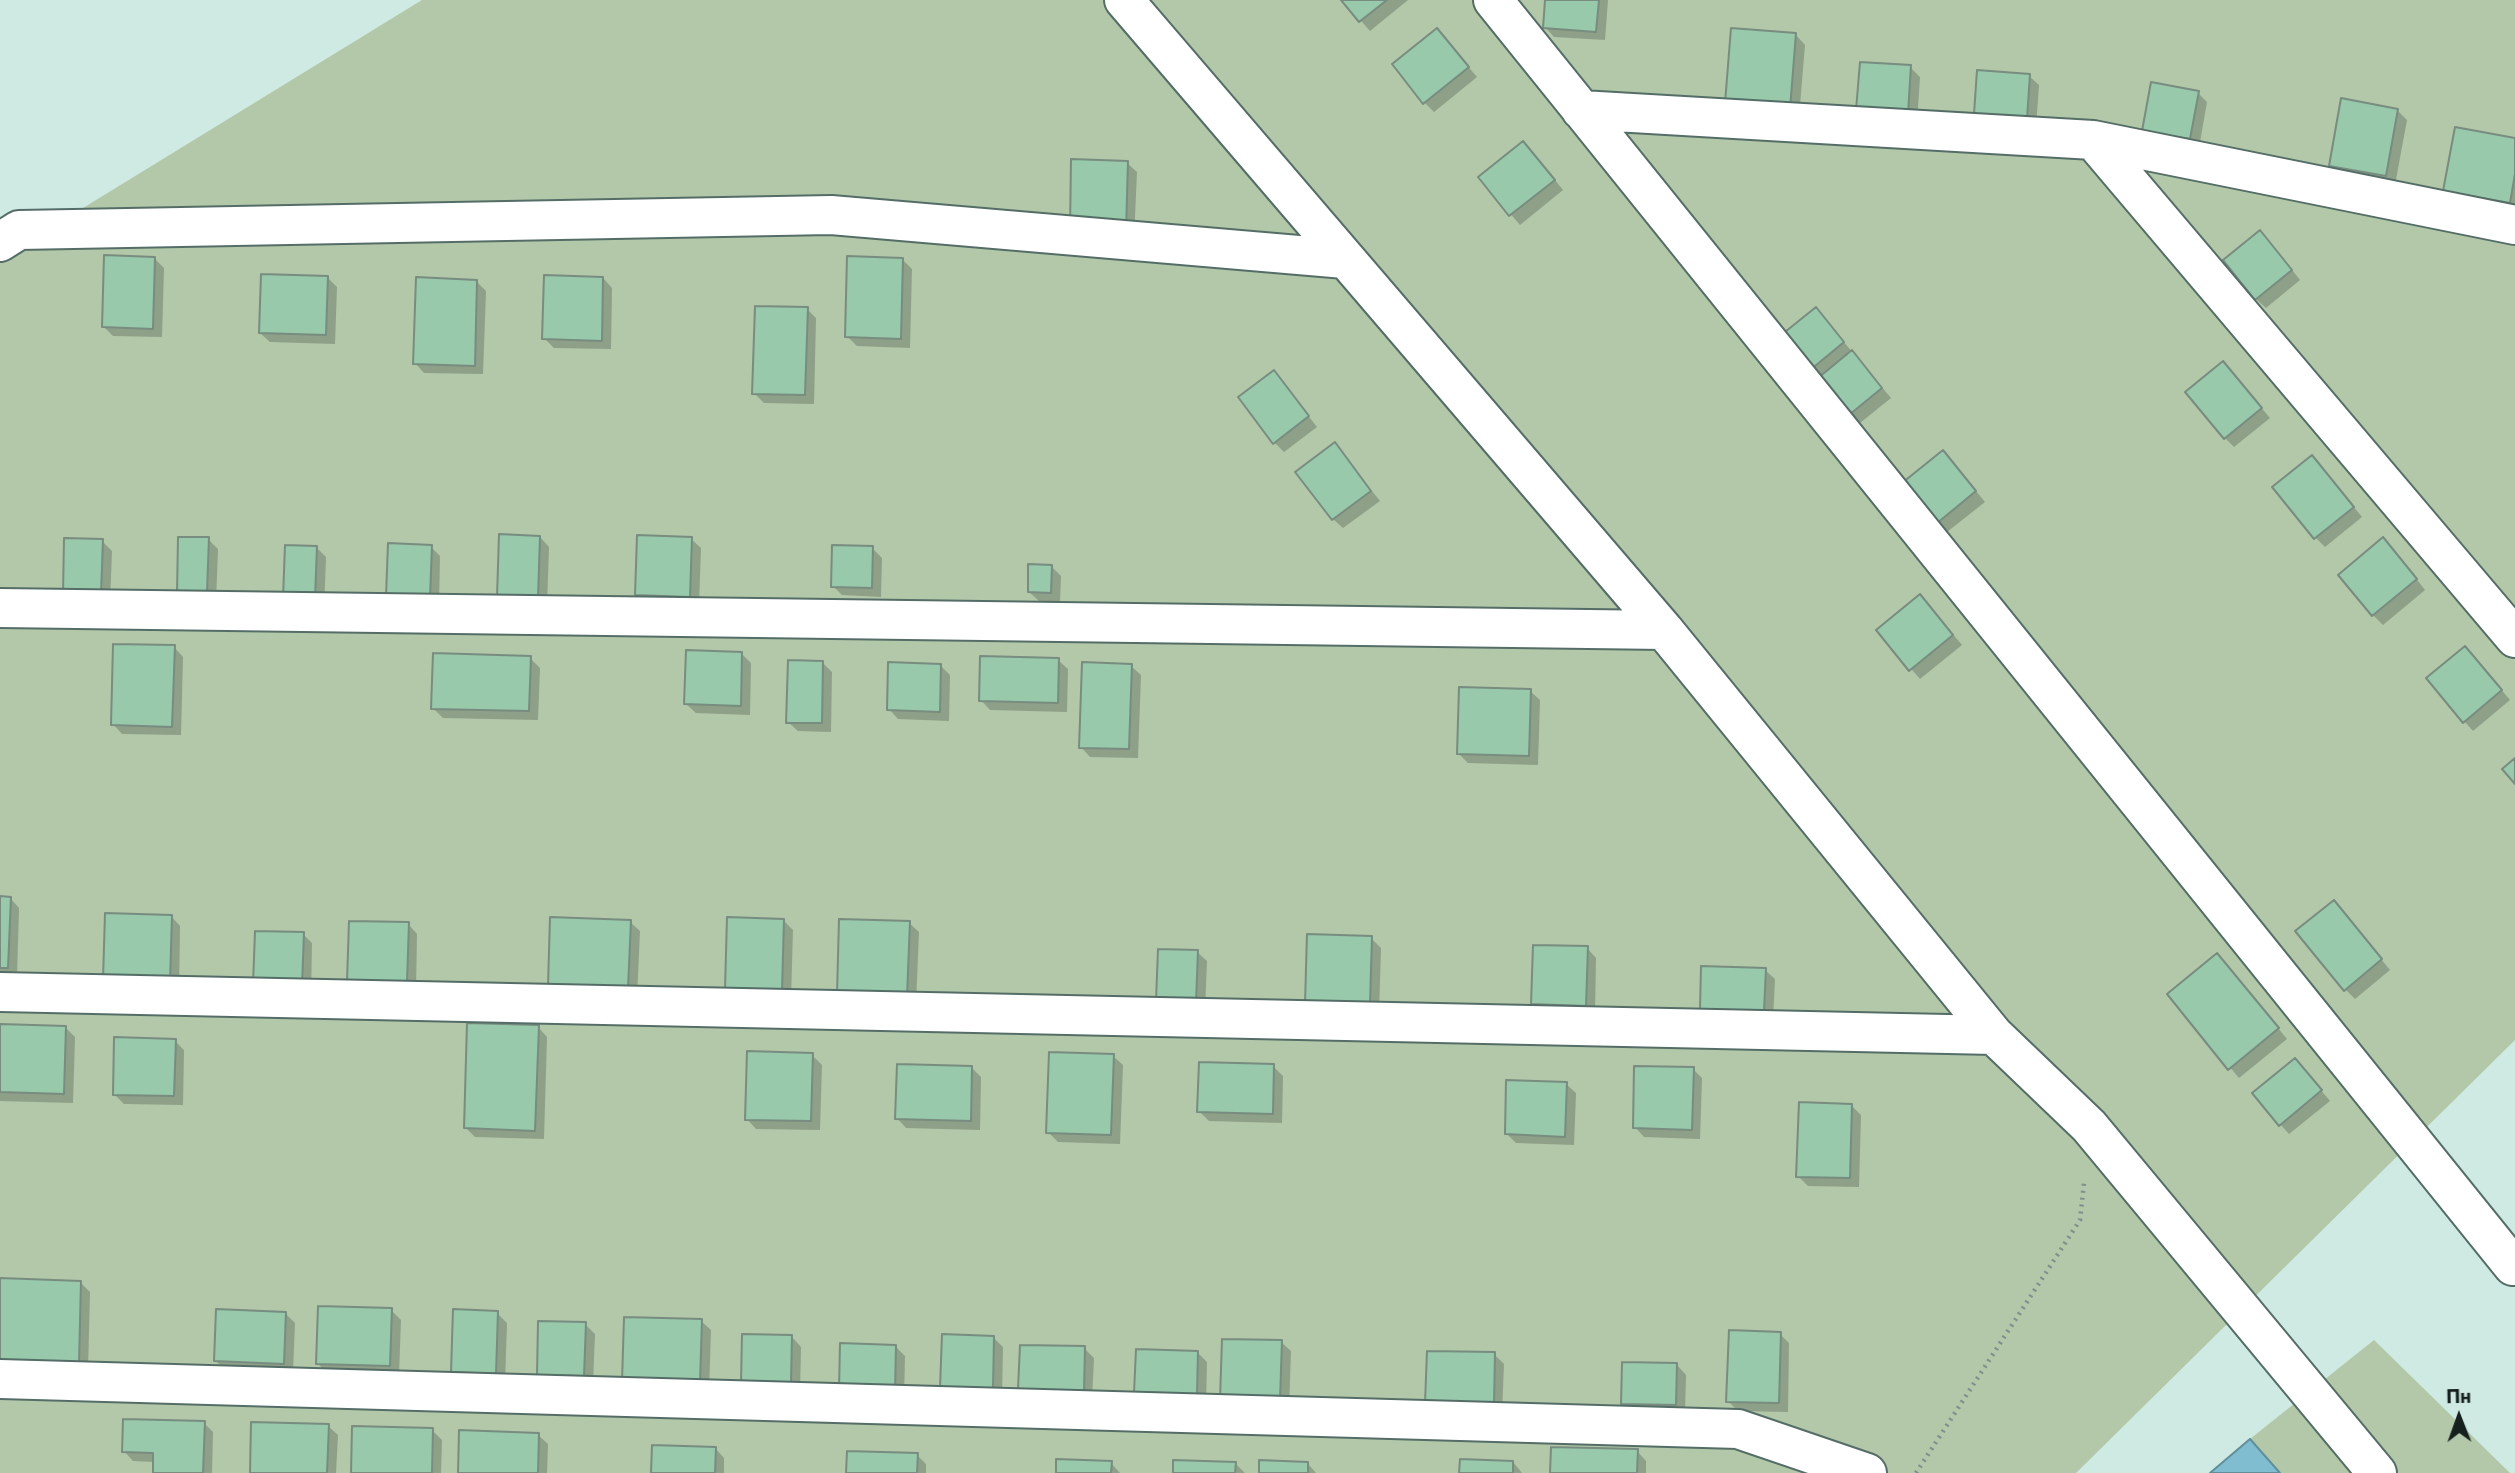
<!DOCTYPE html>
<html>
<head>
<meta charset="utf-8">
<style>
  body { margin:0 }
  #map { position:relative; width:2515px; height:1473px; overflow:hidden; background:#cfe9e3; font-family:Commissioner,sans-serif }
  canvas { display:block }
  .north { position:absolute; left:2424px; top:1382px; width:70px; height:70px; -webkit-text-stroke:5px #cfe9e3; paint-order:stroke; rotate:359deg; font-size:19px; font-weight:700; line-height:28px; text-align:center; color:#16201d }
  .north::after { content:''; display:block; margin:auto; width:24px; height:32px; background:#16201d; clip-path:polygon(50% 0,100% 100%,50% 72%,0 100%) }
</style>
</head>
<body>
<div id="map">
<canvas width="2515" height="1473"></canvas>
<div class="north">Пн</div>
</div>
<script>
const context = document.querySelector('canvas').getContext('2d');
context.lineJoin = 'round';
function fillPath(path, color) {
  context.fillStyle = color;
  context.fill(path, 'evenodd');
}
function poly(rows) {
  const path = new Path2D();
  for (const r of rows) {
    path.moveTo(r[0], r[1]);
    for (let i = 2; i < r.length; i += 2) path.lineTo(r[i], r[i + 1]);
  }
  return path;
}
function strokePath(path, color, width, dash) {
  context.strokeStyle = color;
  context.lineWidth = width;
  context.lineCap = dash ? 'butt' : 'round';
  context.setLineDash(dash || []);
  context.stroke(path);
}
fillPath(poly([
  [422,0,2515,0,2515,1040,2076,1473,0,1473,0,259],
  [2374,1340,2510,1473,2280,1473,2250,1439]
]), '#b2c8a9');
const water = poly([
  [2250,1439,2280,1473,2210,1473,2250,1439]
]);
fillPath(water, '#81bdd1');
strokePath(water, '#618e9b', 2);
fillPath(poly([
  [1343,0,1408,0,1370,31],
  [1547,0,1608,0,1605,40,1554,37,1545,27],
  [1437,30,1477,77,1434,112,1425,103],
  [1796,35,1805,45,1799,117,1737,112],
  [1910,67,1920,77,1917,123,1858,109],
  [2029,76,2039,85,2036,127,1985,123],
  [2198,93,2207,102,2199,148,2153,140],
  [2397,110,2407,120,2395,185,2340,175,2331,165],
  [2515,140,2515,211,2454,200,2445,191],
  [1533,153,1563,190,1520,225,1480,178],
  [1127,163,1137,172,1134,240,1081,238],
  [2270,242,2300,280,2266,308,2256,299],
  [154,258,164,268,162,337,113,336,104,327],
  [903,260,912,269,910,348,857,346,847,336],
  [328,278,337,287,335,344,270,342,260,333],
  [603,278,612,288,611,349,554,348,544,338],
  [476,281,486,291,483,374,424,373,415,363],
  [807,309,816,318,814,404,764,403,754,393],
  [1816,309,1891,398,1860,423,1810,370],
  [1274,372,1317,427,1284,452,1274,442],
  [2232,373,2270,418,2234,447,2225,438],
  [1335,445,1380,501,1343,528,1333,519],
  [1952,462,1985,502,1947,532,1938,523],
  [2321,467,2362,517,2325,547,2315,537],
  [540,537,549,547,547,607,499,596],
  [208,539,218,549,216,602,189,601],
  [691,539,701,548,699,606,646,604,637,595],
  [102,541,112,551,110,603,64,593],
  [316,547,326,557,324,608,294,607],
  [431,547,440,556,439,606,397,605],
  [872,548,882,558,881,597,842,595,833,586],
  [2393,549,2425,590,2383,625,2373,615],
  [1051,566,1061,576,1060,602,1039,601,1029,592],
  [1929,606,1962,645,1920,679,1878,630],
  [174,647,183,657,181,735,122,734,113,724],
  [742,654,751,663,750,715,696,713,686,704],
  [530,658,540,668,538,720,443,718,433,708],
  [2475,658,2510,700,2473,731,2464,721],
  [1058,660,1068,669,1067,712,990,710,981,700],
  [822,662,832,672,831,732,798,731,788,722],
  [941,666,950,675,949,721,898,719,889,709],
  [1131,666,1141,675,1138,758,1090,757,1081,747],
  [1530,691,1540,700,1538,765,1468,763,1458,753],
  [0,898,10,898,19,908,17,977,0,976],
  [2343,912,2390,970,2355,999,2345,989],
  [171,916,180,926,179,991,105,979],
  [784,921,793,930,791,999,727,988],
  [630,922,640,931,637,997,559,995],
  [909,923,919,932,916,1004,848,1002],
  [408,924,417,934,416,991,359,990],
  [303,934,312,943,311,995,264,993],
  [1371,938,1381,948,1379,1013,1307,1002],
  [1587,948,1596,958,1595,1015,1542,1013,1533,1003],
  [1197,952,1207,961,1205,1011,1158,1001],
  [2226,965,2287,1039,2239,1078,2169,995],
  [1765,970,1775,979,1773,1019,1711,1018,1702,1008],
  [0,1025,65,1027,75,1037,73,1103,0,1101],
  [538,1027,547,1037,544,1139,475,1137,465,1127],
  [175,1041,184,1050,183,1105,124,1104,114,1094],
  [812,1055,822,1065,820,1130,756,1129,747,1119],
  [1113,1056,1123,1065,1120,1144,1058,1142,1048,1132],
  [1273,1066,1283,1076,1282,1123,1209,1121,1199,1111],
  [971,1067,981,1077,980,1130,906,1128,897,1118],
  [1693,1069,1702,1078,1700,1139,1644,1137,1635,1127],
  [2304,1070,2330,1101,2289,1134,2280,1124],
  [1566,1084,1576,1093,1574,1145,1516,1143,1507,1134],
  [1851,1105,1861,1115,1859,1187,1808,1186,1798,1176],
  [0,1280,81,1283,90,1292,88,1371,0,1368],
  [391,1310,401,1320,399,1375,328,1373,318,1364],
  [285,1313,295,1323,293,1372,225,1370,216,1361],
  [497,1313,507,1323,505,1383,463,1381,453,1371],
  [701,1321,711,1330,709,1392,634,1390],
  [585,1324,595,1334,593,1384,548,1383,538,1374],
  [1780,1334,1789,1343,1788,1412,1738,1411,1728,1401],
  [792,1337,801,1347,800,1392,752,1390],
  [994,1338,1003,1347,1002,1398,942,1387],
  [1281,1342,1291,1351,1289,1409,1222,1398],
  [896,1347,905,1356,904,1400,850,1399],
  [1084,1348,1094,1358,1092,1400,1030,1398],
  [1198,1353,1207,1362,1206,1404,1146,1402],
  [1494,1354,1504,1364,1502,1414,1427,1402],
  [1677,1365,1686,1375,1685,1414,1632,1412,1623,1403],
  [204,1423,213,1432,212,1473,154,1473,155,1462,133,1461,124,1451],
  [328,1426,338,1435,336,1473,251,1473],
  [432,1430,442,1440,441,1473,352,1473],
  [538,1435,548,1444,547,1473,460,1473],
  [715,1448,724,1458,724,1473,653,1473],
  [1637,1451,1646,1461,1646,1473,1552,1473],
  [917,1455,926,1464,926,1473,848,1473],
  [1513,1462,1522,1473,1461,1473],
  [1111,1463,1120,1473,1057,1473],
  [1235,1463,1245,1473,1175,1473],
  [1308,1464,1316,1473,1261,1473]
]), '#0003');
const building = poly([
  [1341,0,1387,0,1359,22,1341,0],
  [1545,0,1599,0,1596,32,1543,28,1545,0],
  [1437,28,1469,67,1423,104,1392,64,1437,28],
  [1731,28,1796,33,1790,109,1725,103,1731,28],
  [1860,62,1911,65,1908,114,1856,110,1860,62],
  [1977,70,2030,74,2027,119,1974,114,1977,70],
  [2151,82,2199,91,2190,139,2142,131,2151,82],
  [2341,98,2398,109,2386,176,2329,166,2341,98],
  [2455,127,2515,138,2515,174,2510,203,2443,191,2455,127],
  [1523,141,1555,180,1509,216,1478,177,1523,141],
  [1071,159,1128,161,1126,231,1070,229,1071,159],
  [2260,230,2292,270,2255,300,2223,260,2260,230],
  [104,255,155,257,153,329,102,327,104,255],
  [847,256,903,258,901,339,845,337,847,256],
  [261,274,328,276,326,335,259,333,261,274],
  [544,275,603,277,602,341,542,339,544,275],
  [416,277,477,280,475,366,413,364,416,277],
  [755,306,808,307,805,395,752,394,755,306],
  [1816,307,1844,342,1809,371,1780,336,1816,307],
  [1852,350,1882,388,1849,415,1818,378,1852,350],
  [2223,361,2262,408,2224,439,2185,392,2223,361],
  [1274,370,1309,416,1273,444,1238,397,1274,370],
  [1335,442,1371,491,1332,520,1295,472,1335,442],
  [1943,450,1976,491,1936,524,1902,483,1943,450],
  [2312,455,2354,507,2314,539,2272,487,2312,455],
  [499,534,540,536,538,598,497,597,499,534],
  [637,535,692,537,690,597,635,595,637,535],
  [178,537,209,537,207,593,177,593,178,537],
  [2383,537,2417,579,2372,616,2338,575,2383,537],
  [64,538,103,539,101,595,63,593,64,538],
  [388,543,432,545,430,598,386,596,388,543],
  [285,545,317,546,315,599,283,598,285,545],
  [832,545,873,546,872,588,831,587,832,545],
  [1028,564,1052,565,1051,593,1028,592,1028,564],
  [1920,594,1953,635,1909,671,1876,630,1920,594],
  [113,644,175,645,172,727,111,725,113,644],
  [2465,646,2502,690,2463,723,2426,678,2465,646],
  [686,650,742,652,741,706,684,704,686,650],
  [433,653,531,656,529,711,431,709,433,653],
  [980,656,1059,658,1058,703,979,701,980,656],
  [788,660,823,661,822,723,786,723,788,660],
  [888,662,941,664,940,712,887,710,888,662],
  [1082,662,1132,664,1129,749,1079,748,1082,662],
  [1459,687,1531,689,1529,756,1457,754,1459,687],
  [2515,758,2515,784,2502,769,2515,758],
  [0,896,11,897,8,968,0,968,0,896],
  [2334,900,2382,959,2344,991,2295,931,2334,900],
  [105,913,172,915,170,982,103,980,105,913],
  [550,917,631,920,628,988,548,986,550,917],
  [727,917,784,919,782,990,725,989,727,917],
  [839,919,910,921,907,996,837,994,839,919],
  [349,921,409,922,407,982,347,981,349,921],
  [255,931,304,932,302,986,253,984,255,931],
  [1307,934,1372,936,1370,1004,1305,1003,1307,934],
  [1533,945,1588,946,1586,1006,1531,1004,1533,945],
  [1158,949,1198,950,1196,1003,1156,1001,1158,949],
  [2217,953,2279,1028,2228,1070,2167,994,2217,953],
  [1701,966,1766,968,1764,1011,1700,1009,1701,966],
  [467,1023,539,1025,535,1131,464,1128,467,1023],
  [0,1024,66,1026,64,1094,0,1092,0,1024],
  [114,1037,176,1039,174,1096,113,1095,114,1037],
  [747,1051,813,1053,811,1121,745,1120,747,1051],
  [1049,1052,1114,1054,1111,1135,1046,1133,1049,1052],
  [2295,1058,2322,1090,2279,1126,2252,1093,2295,1058],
  [1199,1062,1274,1064,1273,1114,1197,1112,1199,1062],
  [897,1064,972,1066,971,1121,895,1119,897,1064],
  [1634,1066,1694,1067,1692,1130,1633,1128,1634,1066],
  [1506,1080,1567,1082,1565,1137,1505,1134,1506,1080],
  [1799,1102,1852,1104,1850,1178,1796,1177,1799,1102],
  [0,1278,81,1281,79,1363,0,1360,0,1278],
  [318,1306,392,1308,390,1366,316,1364,318,1306],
  [216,1309,286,1312,284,1364,214,1361,216,1309],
  [453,1309,498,1311,496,1374,451,1372,453,1309],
  [624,1317,702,1319,700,1383,622,1381,624,1317],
  [538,1321,586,1322,584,1376,537,1375,538,1321],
  [1729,1330,1781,1332,1779,1403,1726,1402,1729,1330],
  [742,1334,792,1335,791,1383,741,1382,742,1334],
  [942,1334,994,1336,993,1389,940,1388,942,1334],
  [1222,1339,1282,1340,1280,1400,1220,1399,1222,1339],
  [840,1343,896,1345,895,1392,839,1390,840,1343],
  [1020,1345,1085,1346,1084,1392,1018,1389,1020,1345],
  [1136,1349,1198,1351,1197,1395,1134,1393,1136,1349],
  [1427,1351,1495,1352,1494,1405,1425,1403,1427,1351],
  [1622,1362,1677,1363,1676,1405,1621,1404,1622,1362],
  [123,1419,205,1421,203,1473,153,1473,153,1453,122,1452,123,1419],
  [251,1422,329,1424,327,1473,250,1473,251,1422],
  [352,1426,433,1428,432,1473,351,1473,352,1426],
  [459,1430,539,1433,538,1473,458,1473,459,1430],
  [652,1445,716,1447,715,1473,651,1473,652,1445],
  [1551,1447,1638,1449,1637,1473,1550,1473,1551,1447],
  [847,1451,918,1453,917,1473,846,1473,847,1451],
  [1056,1459,1112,1461,1111,1473,1056,1473,1056,1459],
  [1460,1459,1513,1461,1513,1473,1459,1473,1460,1459],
  [1173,1460,1236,1462,1235,1473,1173,1473,1173,1460],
  [1259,1460,1308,1462,1308,1473,1259,1473,1259,1460]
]);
fillPath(building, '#97c9aa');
strokePath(building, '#788c80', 2);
const minor = poly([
  [1124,0,1664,630,1994,1035,2089,1126,2377,1473],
  [1493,0,2513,1266],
  [1581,110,2093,140,2515,225],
  [2093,140,2515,638],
  [0,242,19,230,831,215,1345,259],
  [0,608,1664,630],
  [0,992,1994,1035],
  [0,1379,1738,1429,1867,1473]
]);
strokePath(minor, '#556d67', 42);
strokePath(poly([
  [1916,1473,2080,1220,2084,1183]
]), '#7d908b', 4.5, [2, 5]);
strokePath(minor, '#fff', 38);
</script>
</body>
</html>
